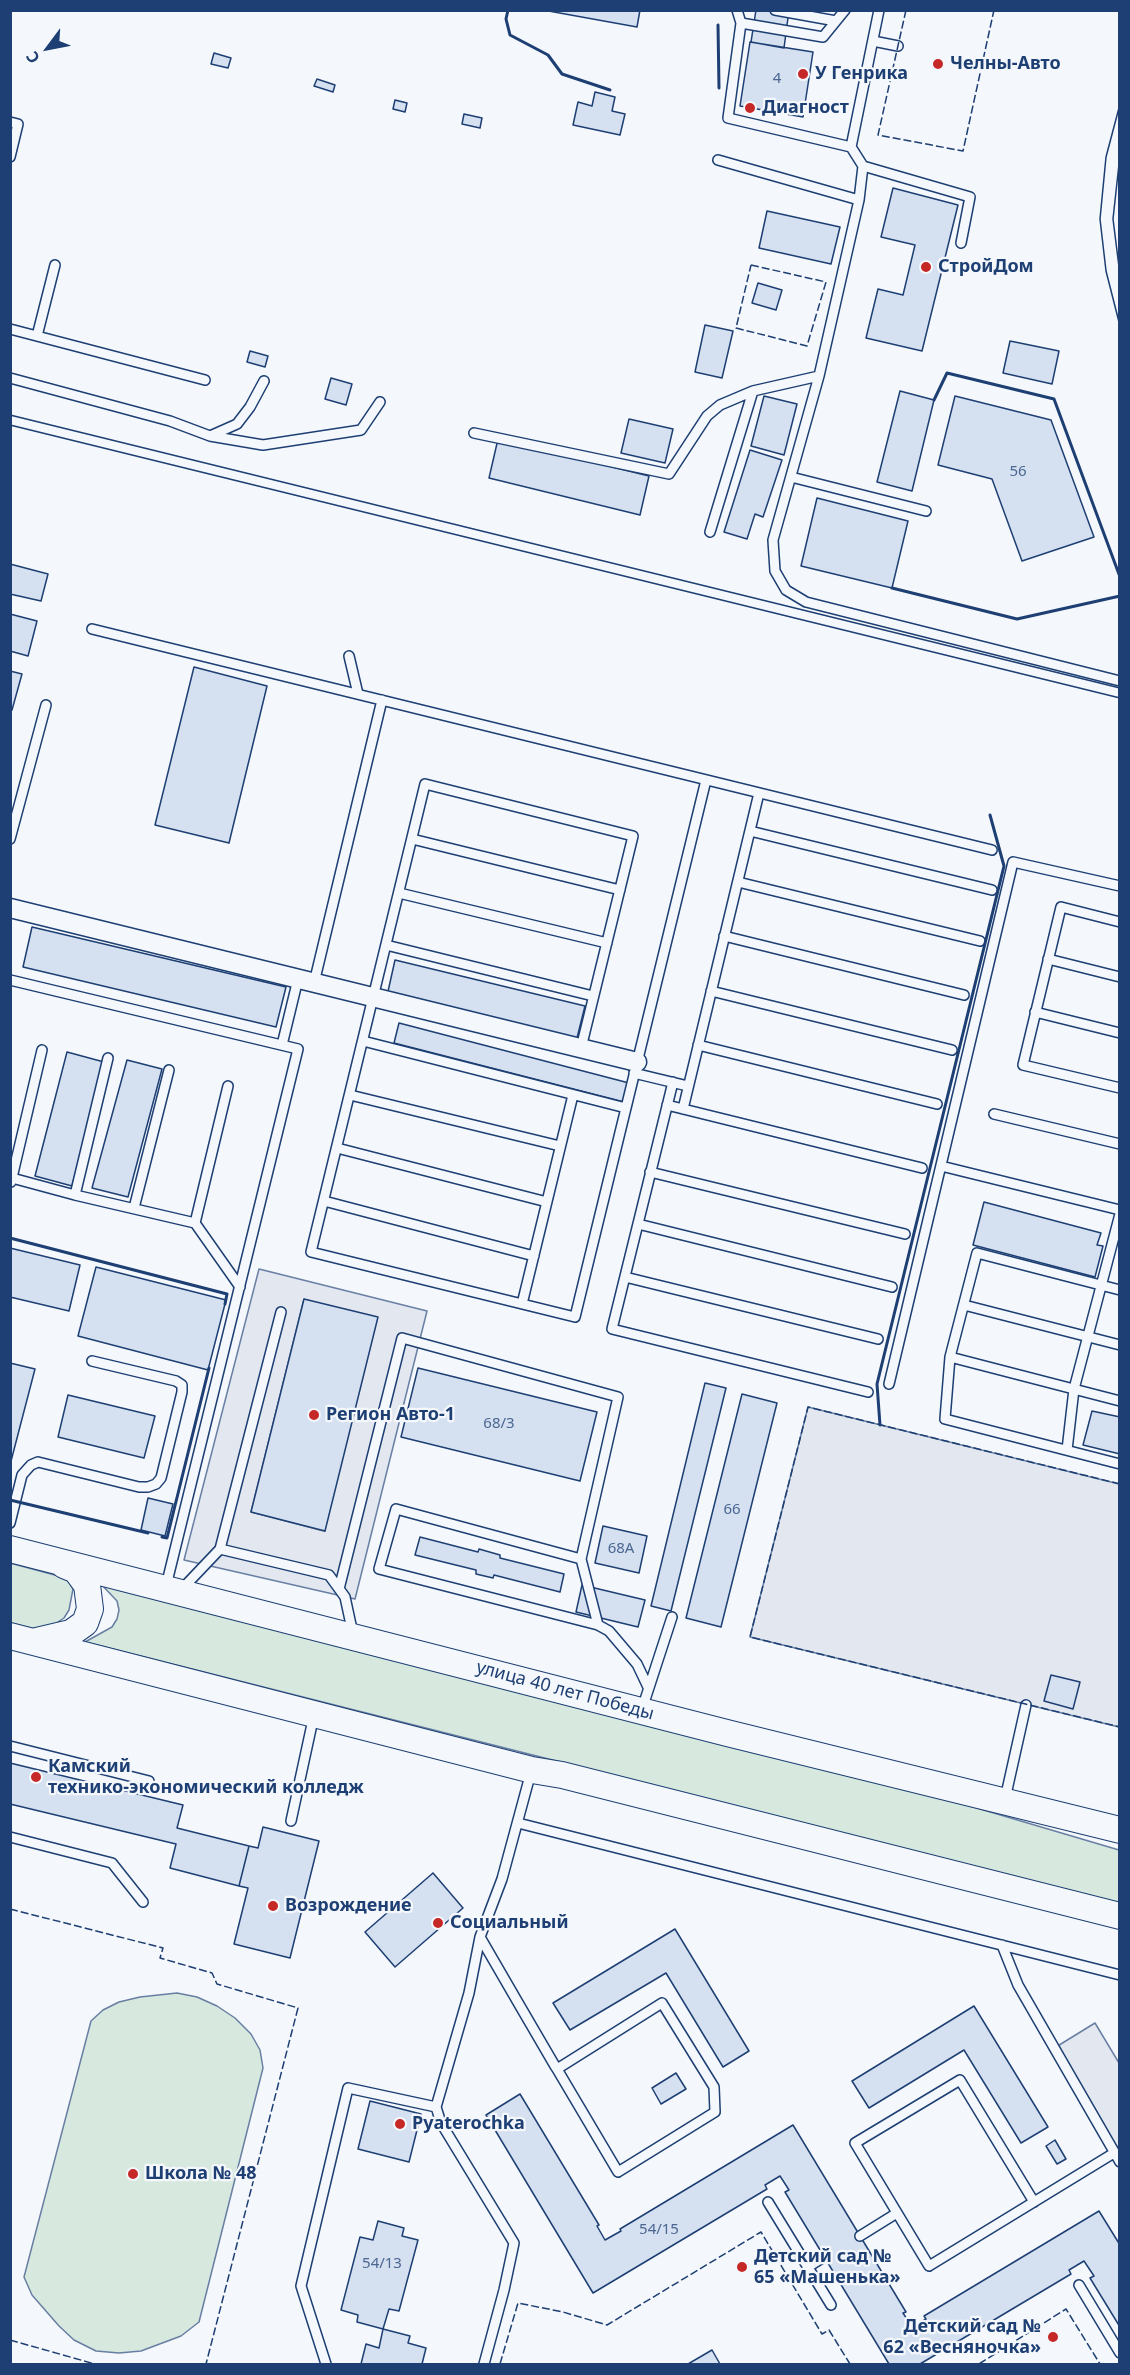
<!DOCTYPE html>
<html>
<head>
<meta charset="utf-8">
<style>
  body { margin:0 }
  #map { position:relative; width:1130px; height:2375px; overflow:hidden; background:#f4f7fb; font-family:"Noto Sans",sans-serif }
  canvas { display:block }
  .frame { position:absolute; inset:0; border:12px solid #1d3f73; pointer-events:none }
  .north { position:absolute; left:18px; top:18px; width:60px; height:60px; -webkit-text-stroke:4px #f4f7fb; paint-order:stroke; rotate:238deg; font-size:16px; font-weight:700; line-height:24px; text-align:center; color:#1d3f73 }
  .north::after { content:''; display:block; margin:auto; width:21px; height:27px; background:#1d3f73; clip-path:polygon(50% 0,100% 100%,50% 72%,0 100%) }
</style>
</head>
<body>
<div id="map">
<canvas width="1130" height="2375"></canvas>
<div class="frame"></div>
<div class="north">С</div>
</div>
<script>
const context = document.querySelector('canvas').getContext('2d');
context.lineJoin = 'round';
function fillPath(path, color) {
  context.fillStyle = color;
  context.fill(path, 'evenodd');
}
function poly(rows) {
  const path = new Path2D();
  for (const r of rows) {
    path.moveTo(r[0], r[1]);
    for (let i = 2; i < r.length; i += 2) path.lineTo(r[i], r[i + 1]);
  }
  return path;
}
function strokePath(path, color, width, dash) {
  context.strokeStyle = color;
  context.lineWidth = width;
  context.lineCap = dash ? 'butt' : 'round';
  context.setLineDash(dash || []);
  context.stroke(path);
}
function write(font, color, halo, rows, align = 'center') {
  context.font = font + ' "Noto Sans",sans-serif';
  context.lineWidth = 4.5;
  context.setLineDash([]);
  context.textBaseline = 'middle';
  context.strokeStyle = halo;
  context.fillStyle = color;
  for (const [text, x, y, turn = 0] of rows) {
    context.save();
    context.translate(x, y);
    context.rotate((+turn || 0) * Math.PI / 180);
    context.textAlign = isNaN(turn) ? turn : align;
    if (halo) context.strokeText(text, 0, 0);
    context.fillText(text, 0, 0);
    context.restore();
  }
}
const green = poly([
  [10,1563,66,1578,73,1589,69,1610,64,1618,55,1624,38,1630,11,1623,10,1563],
  [100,1583,943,1798,1119,1850,1119,1903,85,1642,112,1627,117,1619,119,1610,117,1601,100,1583],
  [177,1993,197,1997,217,2006,235,2018,251,2034,260,2050,263,2068,199,2322,181,2336,141,2351,119,2353,96,2351,74,2340,59,2326,32,2295,24,2277,91,2021,103,2010,119,2002,140,1997,177,1993]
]);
fillPath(green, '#d7e8df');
strokePath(green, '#687fa3', 1.5);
const parking = poly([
  [259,1269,427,1311,355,1599,184,1560,259,1269],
  [304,1299,325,1531,324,1531,251,1512,304,1299],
  [808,1407,1119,1484,1119,1727,750,1637,808,1407],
  [1095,2023,1119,2063,1119,2151,1056,2047,1095,2023]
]);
fillPath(parking, '#e3e8f0');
strokePath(parking, '#687fa3', 1.5);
const building = poly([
  [543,10,640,10,637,27,543,10],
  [756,10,789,10,784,48,751,42,756,10],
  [750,42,813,52,803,117,740,106,750,42],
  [214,53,231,58,228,68,211,64,214,53],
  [317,79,335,85,333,92,314,86,317,79],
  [595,92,615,97,612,111,625,114,620,135,573,125,578,102,592,106,595,92],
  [395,100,407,103,405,112,393,109,395,100],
  [464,114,482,118,480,128,462,124,464,114],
  [893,188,958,205,922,351,866,338,878,289,903,295,915,245,881,237,893,188],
  [767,211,840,227,831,264,759,248,767,211],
  [758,283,782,290,776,310,752,303,758,283],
  [705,325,733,331,722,378,695,372,705,325],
  [1010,341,1059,351,1052,384,1003,373,1010,341],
  [250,351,268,356,265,367,247,362,250,351],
  [331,378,352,384,346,405,325,399,331,378],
  [900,391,934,400,912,491,877,482,900,391],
  [764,396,797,404,784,455,751,446,764,396],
  [955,396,1051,420,1094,537,1022,561,992,479,938,465,955,396],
  [629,419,673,429,665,463,621,453,629,419],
  [498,439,649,476,640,515,489,478,498,439],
  [750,450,782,460,763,517,755,514,747,539,724,532,750,450],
  [817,498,908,521,892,588,801,566,817,498],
  [10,564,48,574,41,601,10,594,10,564],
  [10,614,37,621,28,656,10,651,10,614],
  [194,667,267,686,229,843,155,825,194,667],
  [10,671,22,674,12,710,10,709,10,671],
  [32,927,286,987,276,1027,23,967,32,927],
  [395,960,585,1006,576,1042,387,996,395,960],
  [399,1023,629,1083,624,1102,394,1043,399,1023],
  [67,1052,104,1062,72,1186,35,1176,67,1052],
  [127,1060,162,1069,128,1197,92,1188,127,1060],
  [984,1202,1101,1233,1097,1245,1103,1246,1095,1277,973,1245,984,1202],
  [10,1248,80,1265,69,1311,10,1297,10,1248],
  [96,1267,226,1300,208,1370,78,1336,96,1267],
  [304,1299,378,1317,325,1531,251,1512,304,1299],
  [10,1363,35,1369,10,1465,10,1363],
  [418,1368,597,1412,580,1481,401,1437,418,1368],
  [705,1383,726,1388,671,1611,651,1606,705,1383],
  [742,1394,777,1403,721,1627,686,1618,742,1394],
  [68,1395,155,1416,144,1458,58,1437,68,1395],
  [1092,1411,1120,1417,1120,1454,1083,1445,1092,1411],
  [148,1498,173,1504,165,1536,141,1530,148,1498],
  [603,1526,647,1536,639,1573,595,1563,603,1526],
  [420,1537,478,1552,479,1549,500,1555,500,1558,564,1574,560,1592,494,1575,493,1578,476,1574,476,1570,415,1555,420,1537],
  [582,1585,645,1600,638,1627,576,1612,582,1585],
  [1051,1675,1080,1682,1073,1709,1044,1701,1051,1675],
  [10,1763,183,1805,177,1828,249,1846,239,1886,170,1868,176,1844,10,1804,10,1763],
  [263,1827,319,1841,290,1958,234,1944,248,1888,239,1886,249,1846,258,1848,263,1827],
  [433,1873,463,1908,395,1967,365,1932,433,1873],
  [675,1929,749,2051,723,2067,666,1973,570,2030,553,2003,675,1929],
  [974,2006,1048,2127,1021,2143,964,2050,869,2108,852,2081,974,2006],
  [676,2073,686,2089,661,2104,652,2088,676,2073],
  [520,2094,599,2225,597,2226,605,2240,621,2231,620,2229,793,2125,906,2312,903,2313,912,2327,926,2319,924,2316,1099,2211,1120,2245,1120,2327,1090,2278,1094,2276,1084,2261,1069,2270,1071,2274,920,2364,889,2364,785,2192,789,2190,780,2176,765,2185,767,2189,593,2293,486,2115,520,2094],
  [370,2101,421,2114,409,2162,358,2149,370,2101],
  [1055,2140,1066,2159,1057,2164,1046,2146,1055,2140],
  [378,2221,404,2228,402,2236,418,2240,399,2311,389,2309,383,2329,357,2322,358,2315,341,2310,360,2237,373,2240,378,2221],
  [383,2329,410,2336,408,2343,426,2348,422,2364,361,2364,366,2344,379,2348,383,2329],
  [712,2350,720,2364,688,2364,712,2350]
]);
fillPath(building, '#d5e0f0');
strokePath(building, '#1d3f73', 1.5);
const lane = poly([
  [737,10,741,23,823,37,845,10],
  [775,10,836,21],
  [741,23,728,118,851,147,879,10],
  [873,41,898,46],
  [10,122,18,124,10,157],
  [718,160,859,200,863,166,851,147],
  [863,166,970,197,961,243],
  [859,200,819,376,773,540,775,571,786,590,806,602,1120,681],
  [10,329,205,380],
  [37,336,55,265],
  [10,378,170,421,210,436,263,445,361,430,380,402],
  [474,433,669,474,707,416,720,405,753,391],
  [210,436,237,424,250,407,264,381],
  [791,477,926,511],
  [710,532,753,391,819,376],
  [92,629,992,850],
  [349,656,358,694],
  [750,831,992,890],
  [10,839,46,705],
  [412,839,620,890],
  [738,882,980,941],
  [399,893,607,943],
  [1120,922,1061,907,1023,1065,1120,1088],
  [724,936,964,995],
  [386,945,593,996],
  [1048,959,1120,977],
  [10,980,298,1049,166,1586],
  [314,983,382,700],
  [711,991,952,1050],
  [1035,1012,1120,1033],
  [363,1041,626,1108],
  [282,1045,298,979],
  [698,1045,937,1104],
  [581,1048,633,836,425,784,311,1252,575,1317,706,780],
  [634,1073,688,1086],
  [673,1082,612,1329,868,1392],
  [350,1095,560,1146],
  [667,1105,922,1168],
  [683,1109,759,793],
  [994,1114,1120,1144],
  [337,1148,547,1202],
  [941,1166,1120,1210],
  [650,1172,905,1234],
  [12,1178,75,1195,195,1223,240,1287],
  [11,1182,42,1050],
  [75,1195,108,1058],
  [324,1201,534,1256],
  [134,1208,169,1070],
  [195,1223,228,1086],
  [638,1224,892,1287],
  [625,1277,878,1339],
  [1120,1290,977,1253,950,1357,945,1419,1120,1464],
  [522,1304,573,1095],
  [964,1305,1120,1345],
  [950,1357,1120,1401],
  [889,1384,1013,862,1120,886],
  [1067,1450,1074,1389,1120,1214],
  [10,1523,22,1475,31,1465,38,1462,139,1487,148,1487,156,1484,161,1478,182,1392,182,1385,176,1381,92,1361],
  [220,1549,281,1312],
  [182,1589,220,1549,329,1575,345,1597,353,1634],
  [339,1589,402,1338,618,1397,581,1559],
  [598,1625,581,1559,396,1509,379,1569,598,1625,609,1631,637,1664,648,1687],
  [642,1709,672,1617],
  [10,1746,149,1781],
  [1005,1799,1026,1705],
  [291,1821,314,1715],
  [518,1823,1120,1975],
  [10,1837,112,1863,143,1902],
  [480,1937,520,2006,555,2066,557,2069,618,2172,715,2112,714,2087,662,2003,557,2069],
  [1002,1945,1018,1985,1120,2162],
  [768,2202,831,2305],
  [1034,2202,960,2080,855,2143,929,2266,1114,2153],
  [860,2236,897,2213],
  [808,2267,824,2257],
  [1079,2285,1120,2353],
  [326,2364,301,2286,348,2088,436,2107],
  [484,2364,504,2290,514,2243,441,2123,436,2107,469,1993,480,1937,502,1879,531,1772]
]);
const street = poly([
  [10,908,637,1062]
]);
const secondary = poly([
  [10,1549,727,1733,1120,1830],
  [10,1636,532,1770,562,1775,1120,1916],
  [37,1641,71,1633,85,1623,90,1609,87,1585,76,1570,64,1565]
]);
strokePath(lane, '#1d3f73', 12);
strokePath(street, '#1d3f73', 21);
strokePath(secondary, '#1d3f73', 28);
strokePath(lane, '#f4f7fb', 9);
strokePath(street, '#f4f7fb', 18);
strokePath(secondary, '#f4f7fb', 26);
strokePath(poly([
  [1120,104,1106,157,1100,219,1106,271,1120,326],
  [1120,155,1113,219,1120,275],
  [10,415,1120,688],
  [10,425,1120,698]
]), '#1d3f73', 1.5);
strokePath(poly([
  [906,10,878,135,963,151,994,10],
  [751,265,826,282,807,346,736,328,751,265],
  [1120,1484,808,1407,750,1637,1120,1727],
  [10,1909,163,1948,160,1958,212,1973,217,1984,298,2008,206,2364],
  [10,2340,95,2364],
  [500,2364,518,2303,563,2312,607,2325,761,2232,822,2334,829,2330,850,2364],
  [979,2364,1066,2309,1100,2364]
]), '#1d3f73', 1.5, [8, 3]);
strokePath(poly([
  [508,10,506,19,510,35,548,55,562,74,610,90],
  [718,25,719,88],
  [934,400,947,373,1054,399,1120,577],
  [892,588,1017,619,1120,596],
  [10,1238,227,1294,225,1304],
  [880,1425,877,1384,1004,866,990,815],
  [10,1500,148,1533],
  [162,1537,167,1538,209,1368]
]), '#1d3f73', 3);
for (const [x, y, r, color] of [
  [938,64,6,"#c62828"],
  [803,74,6,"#c62828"],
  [750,108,6,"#c62828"],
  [926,267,6,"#c62828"],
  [314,1415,6,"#c62828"],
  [36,1777,6,"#c62828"],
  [273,1906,6,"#c62828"],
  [438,1923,6,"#c62828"],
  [400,2124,6,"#c62828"],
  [133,2174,6,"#c62828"],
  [742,2267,6,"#c62828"],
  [1053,2337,6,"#c62828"]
]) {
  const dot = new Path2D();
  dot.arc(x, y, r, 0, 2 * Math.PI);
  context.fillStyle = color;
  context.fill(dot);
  strokePath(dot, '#f4f7fb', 2);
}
write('15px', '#4b6792', null, [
  ["4",777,79],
  ["56",1018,472],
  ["68/3",499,1424],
  ["66",732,1510],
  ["68А",621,1549],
  ["54/15",659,2230],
  ["54/13",382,2264]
]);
write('bold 18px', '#1d3f73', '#f4f7fb', [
  ["Челны-Авто",950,64],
  ["У Генрика",815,74],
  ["Диагност",762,108],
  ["СтройДом",938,267],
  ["Регион Авто-1",326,1415],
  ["Камский",48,1767],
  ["технико-экономический колледж",48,1788],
  ["Возрождение",285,1906],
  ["Социальный",450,1923],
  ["Pyaterochka",412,2124],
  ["Школа № 48",145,2174],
  ["Детский сад №",754,2257],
  ["65 «Машенька»",754,2278],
  ["Детский сад №",1041,2327,"right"],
  ["62 «Весняночка»",1041,2348,"right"]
], 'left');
write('18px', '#1d3f73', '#f4f7fb', [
  ["улица 40 лет Победы",565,1691,15]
]);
</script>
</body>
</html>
